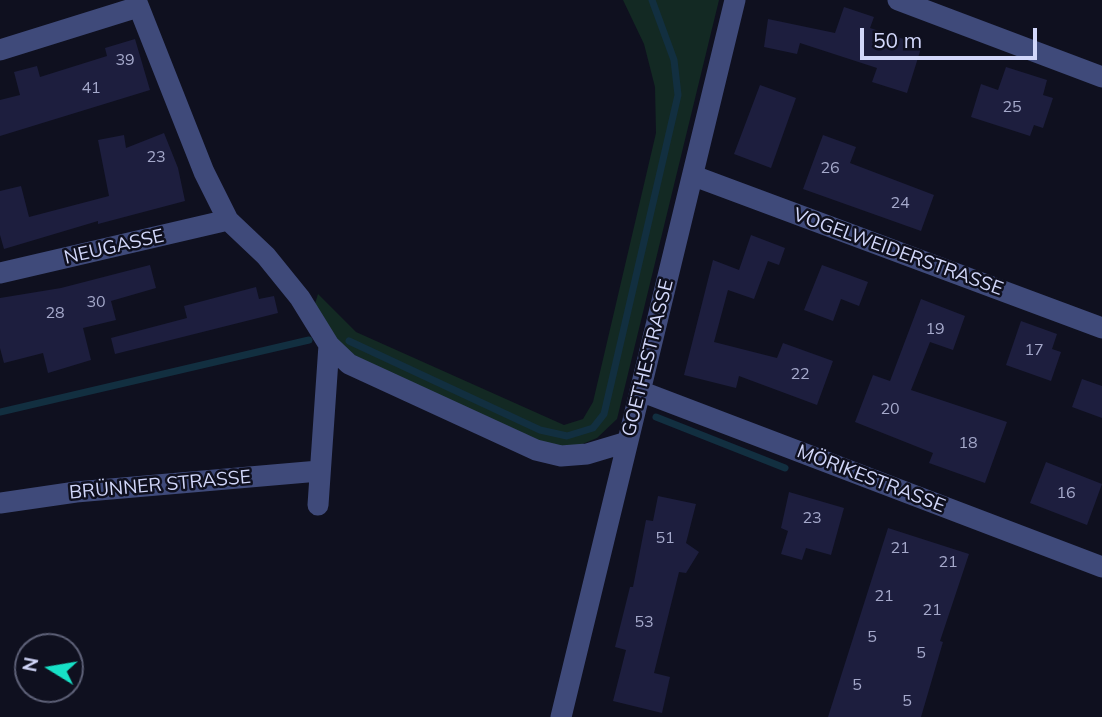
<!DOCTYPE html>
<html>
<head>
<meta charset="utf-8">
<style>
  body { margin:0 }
  #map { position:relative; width:1102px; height:717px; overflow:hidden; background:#0f101f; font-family:Mulish,sans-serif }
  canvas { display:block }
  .north { position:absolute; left:14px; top:633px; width:70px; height:70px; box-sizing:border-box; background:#0f101f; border:2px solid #5d6077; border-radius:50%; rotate:281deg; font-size:19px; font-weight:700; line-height:28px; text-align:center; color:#d2d7fa }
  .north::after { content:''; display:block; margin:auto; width:24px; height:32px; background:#17e1c7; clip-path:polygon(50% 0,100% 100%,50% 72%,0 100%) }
  .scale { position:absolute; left:860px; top:28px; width:177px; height:32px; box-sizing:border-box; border:4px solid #d2d7fa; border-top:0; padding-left:9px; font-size:21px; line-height:24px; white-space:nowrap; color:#d2d7fa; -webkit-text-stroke:5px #0f101f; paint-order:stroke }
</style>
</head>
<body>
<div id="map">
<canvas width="1102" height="717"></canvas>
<div class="north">N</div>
<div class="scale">50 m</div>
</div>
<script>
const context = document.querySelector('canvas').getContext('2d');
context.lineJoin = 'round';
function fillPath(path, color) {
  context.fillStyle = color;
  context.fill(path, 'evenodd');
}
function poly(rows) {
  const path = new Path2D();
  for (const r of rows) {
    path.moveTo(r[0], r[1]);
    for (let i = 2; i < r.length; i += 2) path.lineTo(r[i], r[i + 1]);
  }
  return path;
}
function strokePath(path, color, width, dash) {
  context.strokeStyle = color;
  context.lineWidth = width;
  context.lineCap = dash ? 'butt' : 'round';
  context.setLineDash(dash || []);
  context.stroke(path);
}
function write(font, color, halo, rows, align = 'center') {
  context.font = font + ' Mulish,sans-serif';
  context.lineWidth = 5;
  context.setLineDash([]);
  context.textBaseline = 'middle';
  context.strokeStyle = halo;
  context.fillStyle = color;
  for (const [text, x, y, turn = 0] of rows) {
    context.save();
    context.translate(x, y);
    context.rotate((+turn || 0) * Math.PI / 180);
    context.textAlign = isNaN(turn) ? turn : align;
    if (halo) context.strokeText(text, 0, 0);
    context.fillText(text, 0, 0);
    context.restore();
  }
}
fillPath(poly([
  [623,0,719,0,617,419,597,438,580,445,561,448,538,443,355,358,334,337,314,307,318,294,356,332,564,425,583,419,593,402,656,133,655,87,644,44]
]), '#132923');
strokePath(poly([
  [349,341,540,430,567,436,593,428,604,414,678,95,674,60,652,0],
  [0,412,309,340],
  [656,417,785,468]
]), '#122f40', 7);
fillPath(poly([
  [844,7,874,17,870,28,922,45,907,93,872,82,877,68,800,43,797,54,764,47,768,19,835,33],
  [135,39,150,90,0,136,0,100,20,95,14,72,37,66,40,77,107,56,105,48],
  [1006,67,1047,80,1043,95,1053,98,1043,128,1034,125,1030,136,971,117,981,84,998,90],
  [760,85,796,98,771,168,734,154],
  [164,133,178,168,185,201,98,224,98,221,4,249,0,235,0,191,21,186,29,217,109,196,98,140,124,135,126,148],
  [823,135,856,147,850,163,934,195,921,231,803,189],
  [751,235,785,248,779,265,768,261,754,299,728,290,714,342,777,358,783,343,833,361,817,405,739,376,736,388,684,375,713,260,739,270],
  [150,265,156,288,111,301,116,320,83,328,91,360,48,373,43,353,4,363,0,348,0,298,61,288],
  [822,265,868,282,859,306,841,299,833,321,804,310],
  [256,287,259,299,274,296,278,313,115,354,111,338,187,318,184,306],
  [921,299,965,316,953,350,930,342,911,390,1007,422,985,483,929,463,933,453,855,422,873,375,890,381],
  [1021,321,1057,334,1052,349,1061,352,1051,381,1006,365],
  [1082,379,1102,386,1102,418,1072,407],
  [1046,462,1102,484,1087,525,1030,503],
  [789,492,844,508,831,555,806,548,802,560,781,554,788,531,781,528],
  [658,496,696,504,686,543,699,552,686,573,679,572,654,673,670,677,662,713,613,701,626,650,615,647,630,587,633,587,646,520,653,521],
  [888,528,969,554,940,641,943,642,921,717,828,717]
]), '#1d1e3e');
strokePath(poly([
  [136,0,204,172,228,220,266,256,300,298,329,345,349,364,536,450,561,456,587,454,627,442],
  [898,0,1102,77],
  [0,50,138,7],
  [694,176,1102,328],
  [0,273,228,220],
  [640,391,1102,567],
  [0,503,76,492,319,471],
  [318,505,329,345],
  [561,717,735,0]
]), '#3f4a7a', 21);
write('16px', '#a5a9cb', null, [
  ["39",125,60],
  ["41",91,88],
  ["25",1012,107],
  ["23",156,157],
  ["26",830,168],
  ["24",900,203],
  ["30",96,302],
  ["28",55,313],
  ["19",935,329],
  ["17",1034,350],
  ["22",800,374],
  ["20",890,409],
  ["18",968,443],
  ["16",1066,493],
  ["23",812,518],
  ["51",665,538],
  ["21",900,548],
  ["21",948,562],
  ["21",884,596],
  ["21",932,610],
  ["53",644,622],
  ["5",872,637],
  ["5",921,653],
  ["5",857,685],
  ["5",907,701]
]);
write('19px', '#d2d7fa', '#0f101f', [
  ["NEUGASSE",114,247,-13],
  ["VOGELWEIDERSTRASSE",898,252,20],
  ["GOETHESTRASSE",648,358,-76],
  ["MÖRIKESTRASSE",871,479,21],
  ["BRÜNNER STRASSE",160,485,-5]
]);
</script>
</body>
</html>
